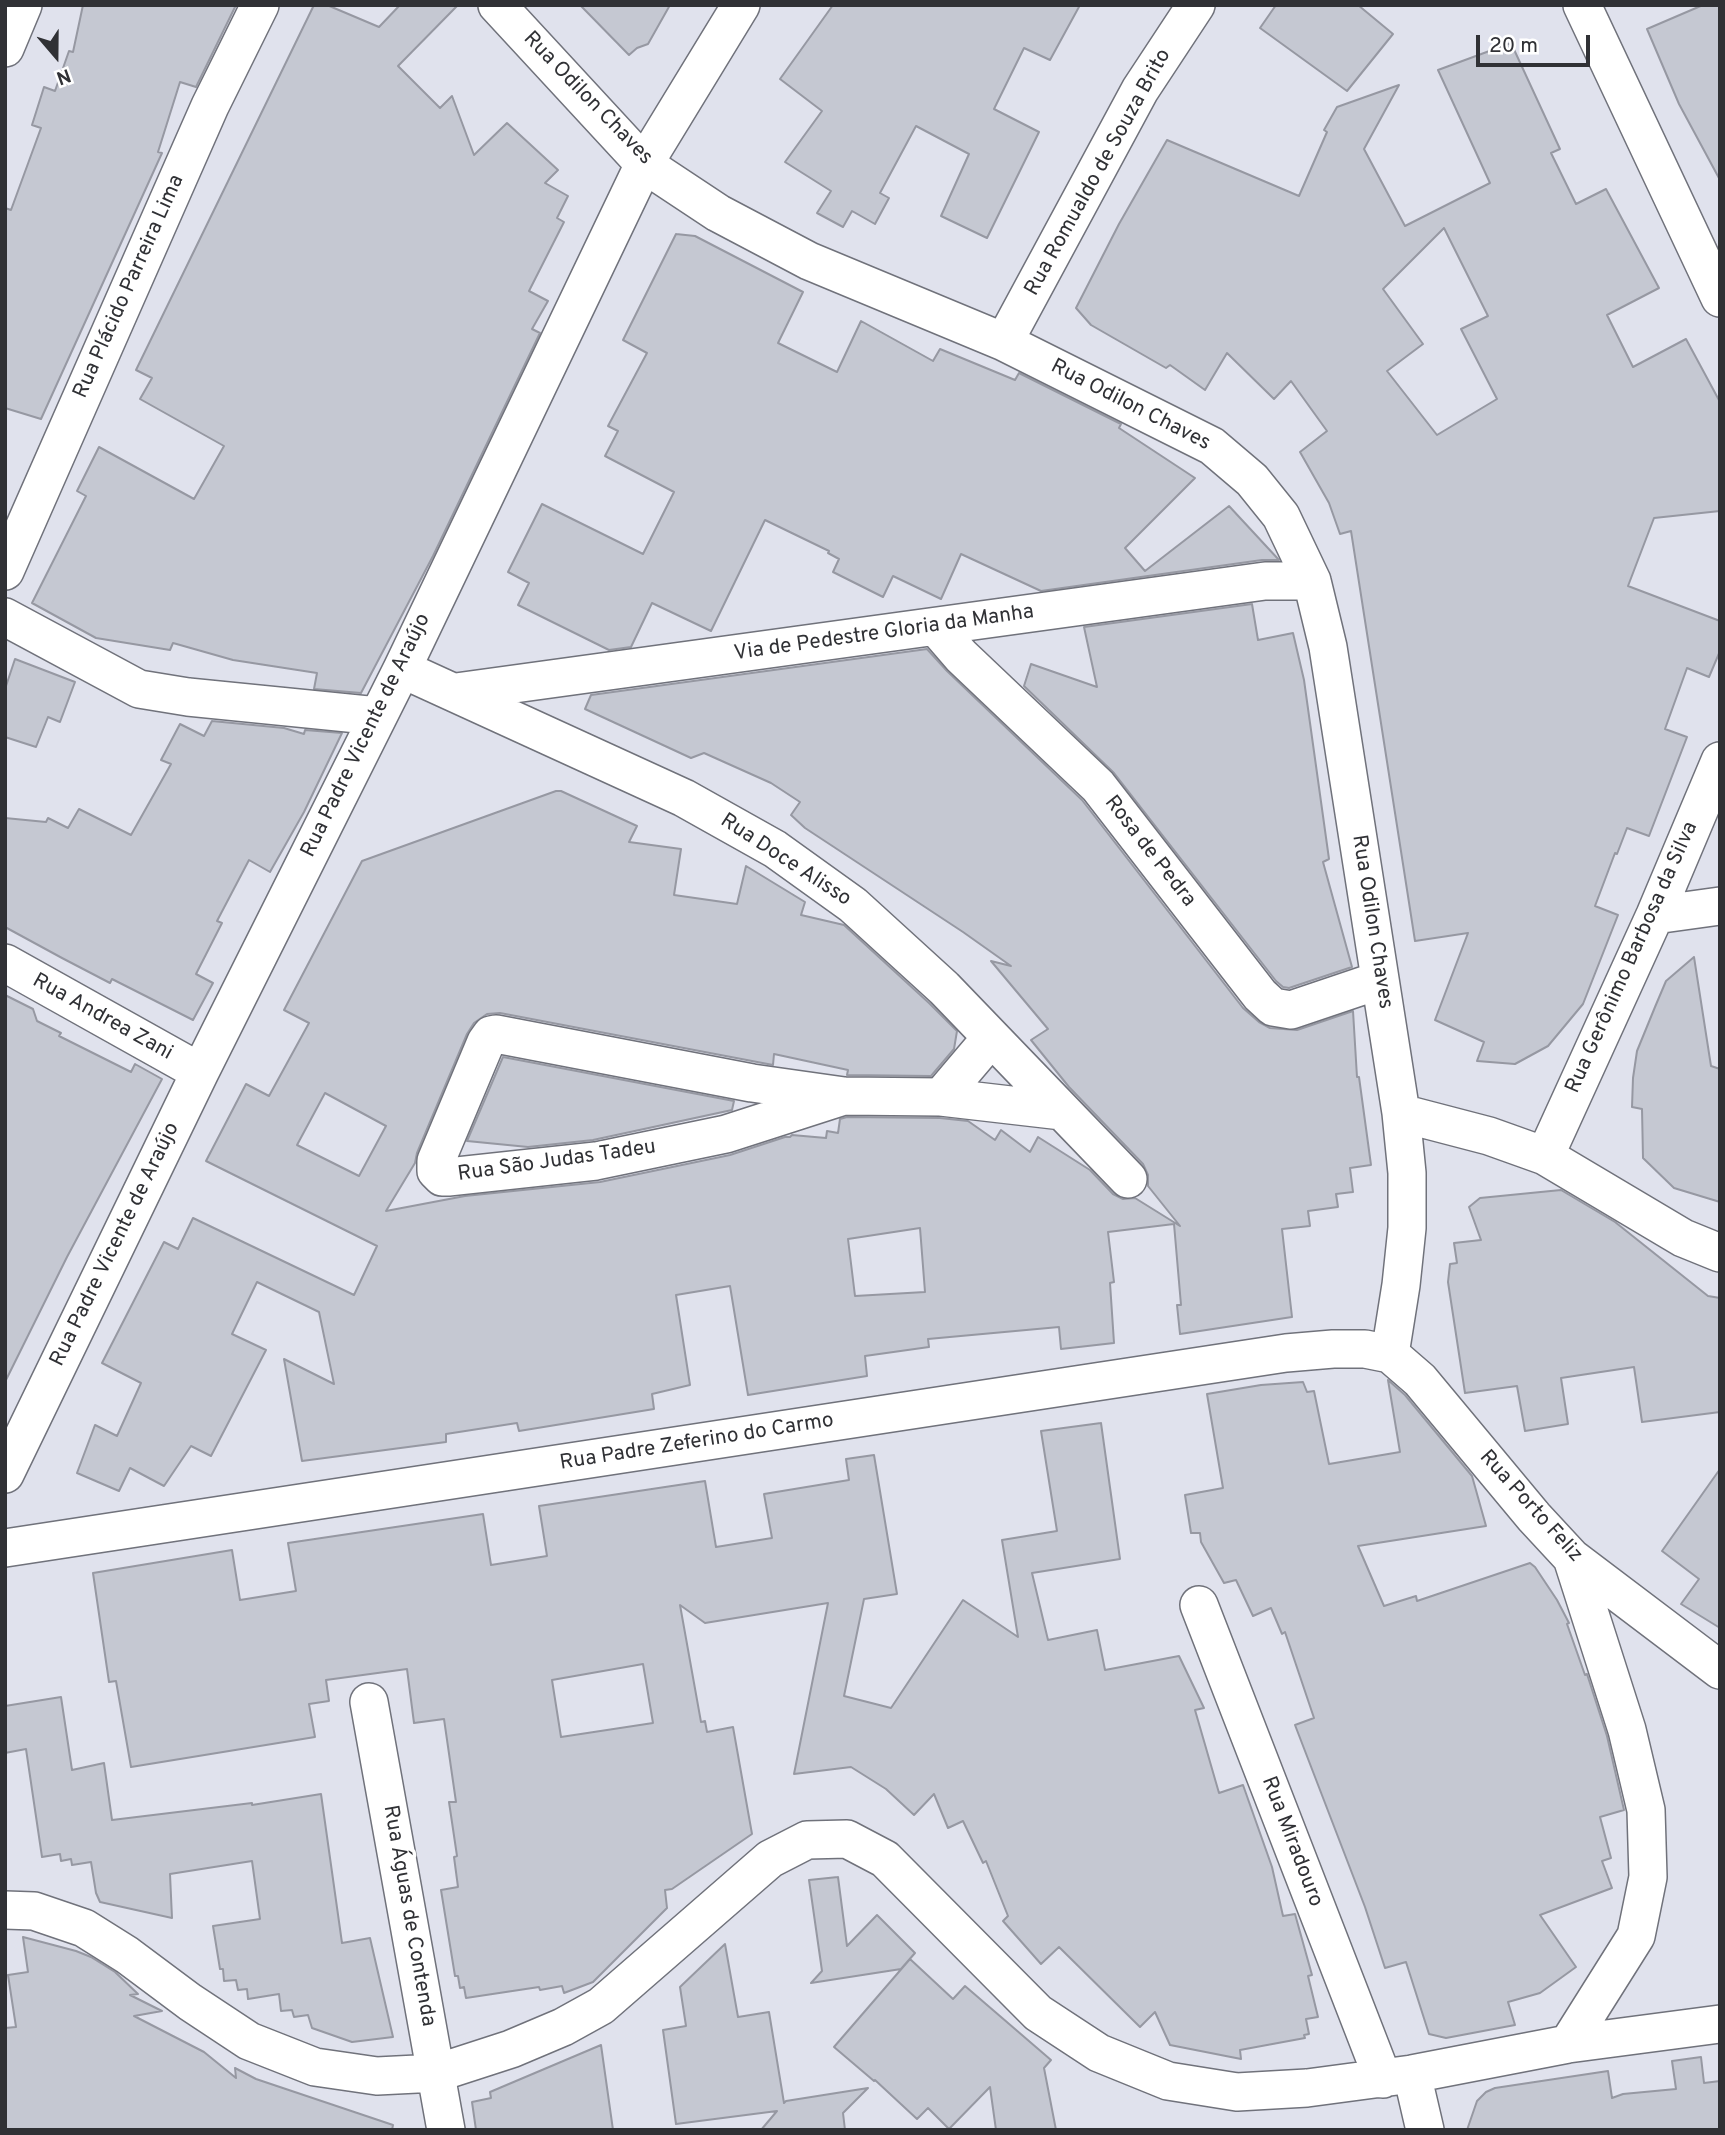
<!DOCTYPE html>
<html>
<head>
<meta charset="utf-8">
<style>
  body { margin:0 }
  #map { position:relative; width:1725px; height:2135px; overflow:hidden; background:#e0e2ed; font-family:Overpass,sans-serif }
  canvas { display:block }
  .frame { position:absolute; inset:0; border:7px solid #303135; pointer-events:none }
  .north { position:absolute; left:21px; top:21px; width:70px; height:70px; -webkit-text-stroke:5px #fff; paint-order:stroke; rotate:160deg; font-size:19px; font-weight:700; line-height:28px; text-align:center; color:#303135 }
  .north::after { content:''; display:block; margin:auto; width:24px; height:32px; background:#303135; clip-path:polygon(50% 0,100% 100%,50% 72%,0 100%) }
  .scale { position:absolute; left:1476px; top:35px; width:114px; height:32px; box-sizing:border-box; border:4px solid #303135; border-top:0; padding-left:9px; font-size:21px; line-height:24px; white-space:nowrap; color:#303135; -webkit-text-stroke:5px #fff; paint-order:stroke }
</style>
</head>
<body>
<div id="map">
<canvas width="1725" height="2135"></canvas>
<div class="frame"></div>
<div class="north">N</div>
<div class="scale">20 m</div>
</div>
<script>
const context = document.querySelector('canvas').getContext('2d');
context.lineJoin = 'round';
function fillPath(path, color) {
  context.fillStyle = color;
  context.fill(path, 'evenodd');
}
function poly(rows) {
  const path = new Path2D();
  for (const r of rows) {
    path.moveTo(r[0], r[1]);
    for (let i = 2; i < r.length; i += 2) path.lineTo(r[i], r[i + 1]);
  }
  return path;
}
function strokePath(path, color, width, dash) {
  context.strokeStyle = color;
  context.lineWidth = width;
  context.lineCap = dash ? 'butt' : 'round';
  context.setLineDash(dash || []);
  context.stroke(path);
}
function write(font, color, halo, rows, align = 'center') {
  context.font = font + ' Overpass,sans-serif';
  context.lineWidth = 7;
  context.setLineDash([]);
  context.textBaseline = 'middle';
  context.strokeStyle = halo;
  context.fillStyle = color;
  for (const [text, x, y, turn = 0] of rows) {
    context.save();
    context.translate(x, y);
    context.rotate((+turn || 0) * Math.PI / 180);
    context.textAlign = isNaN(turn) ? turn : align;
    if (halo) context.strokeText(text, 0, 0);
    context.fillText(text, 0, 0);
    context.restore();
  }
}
const building = poly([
  [83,5,236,5,196,87,180,82,158,152,162,153,41,419,5,408,5,208,11,210,41,128,32,125,44,87,55,91,69,51,73,52,83,5],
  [314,5,327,5,379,27,400,5,458,5,398,66,440,108,452,96,474,155,507,123,558,170,545,183,568,196,557,218,564,222,529,291,548,301,532,329,540,333,433,556,361,693,314,689,317,673,233,660,173,643,170,650,96,638,32,603,86,496,77,491,99,447,194,499,224,446,140,399,152,378,136,370,314,5],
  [580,5,670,5,648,44,637,48,629,55,580,5],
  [833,5,1080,5,1050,60,1024,48,994,109,1039,132,987,238,941,216,969,154,916,126,880,193,889,198,875,224,852,211,843,227,817,213,831,191,785,162,822,111,780,79,833,5],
  [1276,5,1358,5,1393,34,1347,91,1260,28,1276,5],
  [1703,5,1720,5,1720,180,1679,104,1647,29,1703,5],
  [1511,43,1560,149,1551,153,1576,204,1606,189,1659,288,1607,315,1633,367,1686,339,1720,402,1720,511,1654,518,1628,586,1720,621,1720,651,1709,677,1687,668,1665,729,1687,737,1649,836,1627,828,1617,854,1615,853,1595,906,1618,915,1583,1004,1548,1046,1515,1064,1477,1061,1484,1042,1435,1020,1468,933,1415,941,1351,531,1340,534,1329,503,1300,452,1327,431,1291,381,1274,399,1227,353,1205,390,1170,365,1166,368,1091,325,1076,308,1119,224,1167,140,1299,196,1327,132,1324,130,1337,107,1399,85,1364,149,1405,226,1490,183,1438,70,1511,43],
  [1444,228,1488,316,1461,329,1497,399,1437,435,1387,371,1423,344,1383,289,1444,228],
  [676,234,695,236,803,292,778,343,837,372,861,321,933,361,940,349,1015,380,1019,373,1121,424,1119,428,1195,478,1125,548,1145,571,1229,506,1279,560,1262,560,1041,591,961,554,941,599,893,576,883,597,833,572,839,559,828,553,829,551,765,520,711,631,652,603,631,647,609,650,518,605,529,583,508,572,542,504,643,554,674,492,605,456,618,431,608,426,647,353,623,340,676,234],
  [1252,604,1258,640,1293,633,1304,680,1329,859,1323,862,1352,967,1289,988,1283,987,1276,981,1114,773,1024,686,1031,664,1097,687,1084,627,1252,604],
  [927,649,947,671,1082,800,1243,1008,1259,1022,1270,1028,1297,1030,1353,1011,1357,1077,1359,1077,1371,1165,1350,1168,1353,1192,1336,1194,1338,1207,1308,1211,1310,1226,1282,1229,1292,1317,1180,1334,1177,1305,1181,1305,1174,1224,1108,1232,1114,1282,1110,1283,1114,1343,1061,1349,1059,1327,928,1339,929,1347,865,1356,867,1376,748,1395,730,1286,676,1295,690,1385,652,1394,654,1409,519,1431,517,1423,446,1434,446,1442,302,1461,284,1359,334,1384,319,1312,257,1282,232,1334,266,1350,211,1456,191,1446,164,1486,130,1468,119,1491,77,1473,95,1425,117,1436,141,1383,102,1363,164,1242,178,1249,193,1218,354,1295,377,1246,206,1161,246,1084,269,1096,309,1023,284,1010,362,861,556,791,561,791,637,826,629,842,681,849,674,895,737,904,746,866,805,902,801,915,844,925,929,1003,957,1031,954,1049,931,1076,847,1075,848,1070,774,1054,773,1065,500,1013,487,1014,474,1023,467,1034,417,1153,415,1163,386,1211,465,1196,600,1182,730,1155,785,1137,790,1137,792,1135,826,1138,827,1131,838,1133,840,1119,847,1117,940,1118,968,1121,995,1140,1001,1130,1030,1152,1038,1137,1090,1170,1113,1194,1123,1199,1135,1198,1180,1226,1148,1186,1148,1175,1143,1164,1069,1087,1031,1040,1048,1029,991,961,1011,966,963,932,805,828,791,815,800,802,771,783,704,753,691,758,585,709,591,695,927,649],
  [325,1093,386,1126,359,1176,297,1145,325,1093],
  [920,1228,925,1292,855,1296,848,1239,920,1228],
  [15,659,75,682,60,722,48,717,36,747,5,737,5,689,15,659],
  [212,721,284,728,304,734,305,730,342,733,304,812,270,872,249,860,217,921,222,923,196,974,213,983,193,1020,112,979,110,983,62,958,5,927,5,818,46,822,48,818,68,828,79,809,131,835,171,764,161,760,180,724,204,736,212,721],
  [1694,957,1711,1066,1720,1069,1720,1202,1674,1188,1643,1158,1642,1109,1632,1107,1633,1078,1637,1051,1655,1007,1666,981,1694,957],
  [5,995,33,1009,37,1021,61,1033,59,1036,131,1072,135,1064,162,1079,67,1257,5,1382,5,995],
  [503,1057,734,1101,732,1110,593,1140,528,1147,467,1141,503,1057],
  [1561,1190,1615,1222,1708,1296,1720,1298,1720,1412,1642,1422,1634,1367,1561,1378,1568,1424,1525,1431,1517,1386,1465,1393,1448,1282,1450,1264,1457,1263,1454,1243,1481,1240,1469,1207,1480,1198,1561,1190],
  [1388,1380,1405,1395,1472,1476,1486,1526,1358,1546,1384,1606,1416,1596,1417,1601,1530,1563,1535,1567,1557,1600,1569,1623,1567,1624,1585,1675,1587,1674,1607,1736,1624,1810,1600,1817,1611,1858,1602,1861,1612,1888,1540,1915,1576,1967,1540,1993,1508,2002,1515,2025,1446,2038,1429,2034,1406,1962,1385,1968,1365,1907,1295,1725,1314,1718,1285,1632,1282,1634,1271,1608,1253,1616,1236,1580,1224,1583,1201,1542,1200,1533,1191,1533,1185,1495,1223,1488,1207,1394,1261,1385,1303,1382,1307,1392,1314,1391,1329,1464,1400,1452,1388,1380],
  [1101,1423,1120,1559,1032,1573,1048,1640,1097,1630,1105,1670,1179,1656,1204,1708,1195,1710,1219,1793,1243,1785,1272,1867,1283,1916,1295,1914,1312,1975,1308,1976,1318,2017,1306,2019,1309,2034,1304,2035,1305,2038,1240,2050,1241,2059,1170,2045,1155,2012,1140,2027,1059,1947,1041,1964,1003,1921,1008,1916,986,1861,983,1863,963,1821,948,1828,934,1794,914,1815,886,1789,851,1767,794,1774,828,1603,705,1623,680,1605,701,1722,705,1721,707,1732,733,1727,752,1834,672,1889,665,1890,667,1908,593,1982,564,1993,562,1986,540,1990,539,1987,466,1998,464,1987,460,1988,458,1976,455,1976,441,1890,458,1887,454,1857,457,1856,449,1802,456,1802,444,1719,414,1723,407,1669,326,1680,329,1701,309,1704,315,1737,131,1767,116,1681,109,1682,93,1573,232,1550,240,1600,296,1591,288,1543,483,1514,491,1565,547,1556,539,1506,705,1481,716,1547,772,1538,764,1494,849,1480,846,1459,874,1455,897,1594,864,1599,844,1696,891,1708,963,1600,1018,1637,1002,1540,1057,1531,1041,1431,1101,1423],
  [643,1664,653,1723,561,1737,552,1680,643,1664],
  [1720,1469,1720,1628,1681,1604,1699,1579,1662,1551,1720,1469],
  [61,1697,72,1770,104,1763,112,1820,252,1803,252,1805,321,1794,342,1943,370,1938,393,2037,352,2042,312,2028,308,2015,294,2017,292,2010,281,2011,279,1994,248,1999,247,1989,238,1990,236,1980,224,1981,223,1969,220,1969,213,1926,260,1919,252,1861,170,1874,172,1918,100,1902,96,1893,91,1862,72,1865,71,1859,61,1861,60,1854,42,1857,26,1749,5,1753,5,1706,61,1697],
  [838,1877,847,1946,877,1915,915,1953,901,1969,811,1983,822,1971,809,1880,838,1877],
  [23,1937,76,1951,91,1957,115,1972,138,1994,130,1995,162,2011,134,2016,204,2052,236,2078,235,2068,256,2079,393,2125,392,2130,5,2130,5,2028,16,2027,8,1975,28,1972,23,1937],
  [725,1944,738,2017,769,2012,784,2103,786,2101,868,2088,843,2113,845,2130,761,2130,777,2111,676,2124,663,2030,686,2026,680,1987,725,1944],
  [910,1959,953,1999,965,1986,1051,2060,1044,2068,1056,2130,996,2130,990,2087,949,2129,928,2108,917,2119,875,2080,874,2081,834,2047,910,1959],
  [601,2045,613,2130,476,2130,472,2102,491,2098,490,2092,601,2045],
  [1701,2057,1704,2083,1720,2081,1720,2130,1467,2130,1477,2101,1486,2092,1495,2088,1608,2071,1612,2098,1623,2094,1676,2089,1672,2061,1701,2057]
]);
fillPath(building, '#c5c8d2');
strokePath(building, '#9698a2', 2);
const street = poly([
  [497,5,644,164,718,213,809,261,1004,342,1212,446,1252,480,1281,516,1312,581,1328,647,1401,1113],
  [1582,5,1720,298],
  [5,48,23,5],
  [1004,342,1140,90,1196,5],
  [5,571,210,106,260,5],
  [5,617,139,689,188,697,378,716],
  [936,627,961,656,1098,786,1260,995,1273,1007,1291,1010,1380,980],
  [402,669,684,798,775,849,853,905,944,988,1128,1179],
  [456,692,1265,581,1312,581],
  [1655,915,1720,906],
  [5,963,200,1072],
  [844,1096,726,1134,596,1161,448,1177,442,1177,436,1171,436,1161,486,1042,491,1035,496,1034,752,1083,844,1096,941,1097,1062,1111],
  [941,1097,991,1038],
  [1545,1156,1655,915,1720,761],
  [1390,1354,1401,1285,1407,1228,1407,1173,1401,1113,1489,1136,1545,1156,1683,1238,1720,1253],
  [5,1474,200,1072,402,669,644,164,741,5],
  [5,1548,1286,1353,1333,1349,1365,1349,1390,1354,1420,1380,1534,1517,1572,1558,1720,1670],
  [1199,1605,1383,2079],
  [369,1702,446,2130],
  [5,1910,34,1911,84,1928,127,1955,190,2002,249,2041,315,2067,377,2076,437,2073,511,2049,563,2027,601,2006,770,1859,807,1840,847,1839,885,1859,1038,2013,1099,2053,1168,2081,1237,2092,1307,2088,1412,2074,1568,2044,1720,2024],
  [1568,2044,1636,1936,1648,1877,1646,1810,1627,1730,1572,1558],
  [1412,2074,1425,2130]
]);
strokePath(street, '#70727b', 40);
strokePath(street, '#fff', 37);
write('21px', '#303135', '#fff', [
  ["Rua Odilon Chaves",587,99,46],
  ["Rua Romualdo de Souza Brito",1099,173,-61],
  ["Rua Plácido Parreira Lima",130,287,-66],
  ["Rua Odilon Chaves",1130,406,27],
  ["Via de Pedestre Gloria da Manha",884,634,-8],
  ["Rua Padre Vicente de Araújo",367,736,-64],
  ["Rosa de Pedra",1149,852,52],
  ["Rua Doce Alisso",785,861,33],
  ["Rua Odilon Chaves",1371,922,81],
  ["Rua Gerônimo Barbosa da Silva",1633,958,-66],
  ["Rua Andrea Zani",102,1018,29],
  ["Rua São Judas Tadeu",557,1162,-8],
  ["Rua Padre Vicente de Araújo",116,1245,-64],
  ["Rua Padre Zeferino do Carmo",697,1443,-9],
  ["Rua Porto Feliz",1530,1507,48],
  ["Rua Miradouro",1291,1842,69],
  ["Rua Águas de Contenda",408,1916,80]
]);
</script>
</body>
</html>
